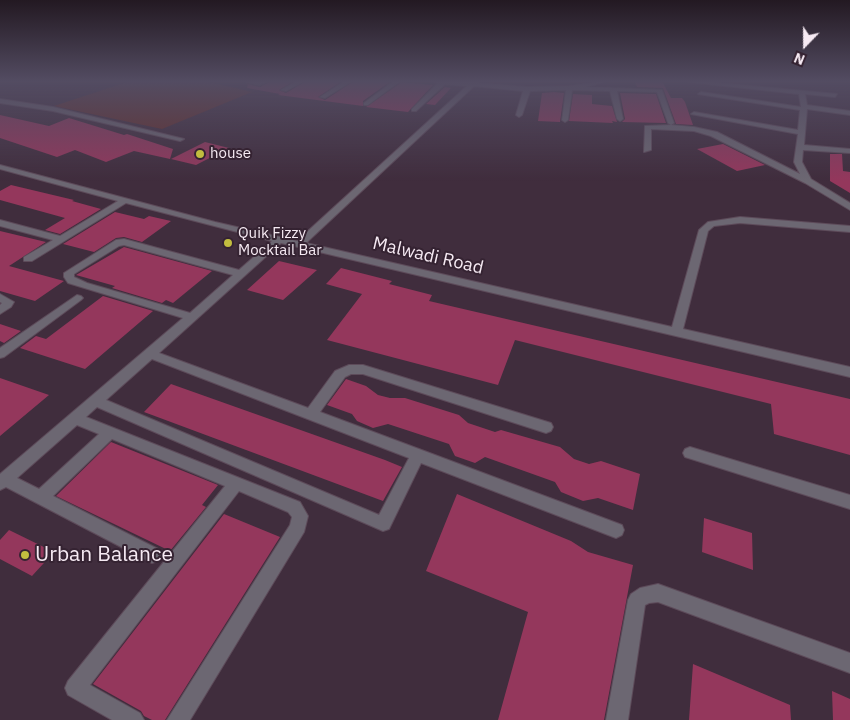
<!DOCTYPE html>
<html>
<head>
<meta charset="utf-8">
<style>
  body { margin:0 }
  #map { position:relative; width:850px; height:720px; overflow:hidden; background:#402d3d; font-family:"IBM Plex Sans",sans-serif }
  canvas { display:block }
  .north { position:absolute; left:780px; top:20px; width:50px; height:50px; -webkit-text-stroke:4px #352332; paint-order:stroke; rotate:202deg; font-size:14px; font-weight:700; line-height:20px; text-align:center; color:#f6eaf3 }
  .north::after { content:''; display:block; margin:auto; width:18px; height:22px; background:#f6eaf3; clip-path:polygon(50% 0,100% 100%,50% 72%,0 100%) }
</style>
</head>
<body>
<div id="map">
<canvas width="850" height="720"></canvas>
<div class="north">N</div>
</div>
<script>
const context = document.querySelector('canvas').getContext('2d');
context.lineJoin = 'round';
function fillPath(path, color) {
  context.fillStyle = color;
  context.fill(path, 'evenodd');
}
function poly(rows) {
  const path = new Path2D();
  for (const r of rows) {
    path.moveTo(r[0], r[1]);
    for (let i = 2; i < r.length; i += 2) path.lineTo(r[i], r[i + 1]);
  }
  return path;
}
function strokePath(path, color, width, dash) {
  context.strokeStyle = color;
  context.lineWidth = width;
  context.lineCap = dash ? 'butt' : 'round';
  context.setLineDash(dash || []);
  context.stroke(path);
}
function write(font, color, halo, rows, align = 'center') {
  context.font = font + ' "IBM Plex Sans",sans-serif';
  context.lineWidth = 4;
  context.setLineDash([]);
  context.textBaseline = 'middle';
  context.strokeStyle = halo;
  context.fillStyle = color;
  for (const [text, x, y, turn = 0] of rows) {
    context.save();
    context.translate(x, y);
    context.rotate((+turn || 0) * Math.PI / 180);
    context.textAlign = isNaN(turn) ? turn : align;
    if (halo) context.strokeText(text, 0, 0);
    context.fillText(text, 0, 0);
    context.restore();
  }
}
fillPath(poly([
  [130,81,205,81,252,92,162,129,54,106]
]), '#642d29');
fillPath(poly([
  [271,81,294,81,279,90,286,93,306,81,342,81,318,97,325,100,354,81,391,81,363,101,363,106,278,95,280,94,247,88,248,84,260,87],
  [634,81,662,81,671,98,682,98,685,102,693,125,676,124,663,88,637,87],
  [402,82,433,85,408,112,366,107],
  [445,87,451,88,435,105,426,104],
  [554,92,564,93,560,122,538,121,542,93],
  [620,93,656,94,666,123,622,122,625,119],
  [573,94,592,95,592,104,612,106,617,122,612,121,613,123,569,121],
  [0,115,49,126,69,118,124,135,127,134,173,149,170,159,134,151,106,162,75,150,57,157,0,138],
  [205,142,229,148,196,165,171,159],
  [723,144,765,165,737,171,697,149],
  [830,154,842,154,843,171,850,172,850,193,830,181],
  [11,185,74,200,72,201,101,209,60,234,45,230,65,218,0,200,0,191],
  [115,212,144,219,149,216,171,221,142,242,124,237,116,238,94,252,63,244],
  [0,231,46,242,9,266,64,281,35,301,0,291],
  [124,247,212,271,173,303,166,300,162,303,112,288,115,286,76,275],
  [279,261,317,270,283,300,247,290],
  [341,268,392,281,389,284,432,295,429,301,850,399,850,455,774,434,771,404,515,340,498,385,327,340,362,294,326,284],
  [103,296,153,311,85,369,20,348,36,336,46,339],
  [0,324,21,331,4,343,0,341],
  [0,378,49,395,0,436],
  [346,379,366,386,378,395,390,398,405,398,459,415,468,423,495,432,501,430,560,447,574,459,589,464,601,461,640,474,633,510,598,498,583,501,561,492,555,482,485,457,475,463,455,456,449,444,388,424,373,428,357,421,352,414,327,405],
  [171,384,385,460,402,467,383,501,144,412],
  [111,442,218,485,202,505,206,507,170,551,56,496],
  [457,494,571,541,588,552,633,565,604,720,498,720,528,612,426,571],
  [224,514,280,537,165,720,152,720,144,716,141,711,93,684],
  [704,518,752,533,753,570,702,552],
  [9,530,54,552,32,576,0,559,0,540],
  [693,664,790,705,791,720,689,720],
  [832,691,850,699,850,720,833,720]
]), '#94375c');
const minor = poly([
  [242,81,269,81,259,85,242,81],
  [297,81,304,81,286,91,281,90,297,81],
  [345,81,352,81,325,98,320,97,345,81],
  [394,81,400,81,368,105,364,105,364,103,394,81],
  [430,81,471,82,479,81,477,83,527,87,569,86,607,81,585,87,662,90,674,123,671,125,694,127,717,132,800,174,794,162,798,134,691,114,694,112,798,130,800,110,698,94,701,92,801,107,799,94,680,81,698,81,837,94,835,97,805,94,807,105,850,111,850,115,807,109,804,145,850,149,850,153,803,150,802,162,811,179,850,203,850,210,805,183,711,136,694,131,651,129,651,150,644,152,645,126,671,125,668,123,657,92,617,91,623,119,620,121,617,119,610,91,572,90,568,120,565,122,562,120,566,90,530,91,522,115,519,117,516,115,523,91,474,86,306,243,672,327,699,230,708,222,740,217,850,226,850,232,740,223,714,226,708,231,683,329,850,367,850,377,281,243,159,353,308,408,335,371,349,365,363,365,551,423,553,427,551,431,546,433,363,374,351,374,345,377,320,412,622,525,624,530,622,535,616,538,421,463,389,529,383,531,97,407,86,417,300,502,308,516,304,532,190,720,167,720,290,525,292,517,288,512,239,491,90,685,140,713,144,720,112,720,68,695,65,688,68,681,225,486,112,439,53,496,158,549,161,555,158,561,152,563,6,487,0,490,0,474,183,318,68,283,64,277,64,273,116,240,124,239,239,270,272,241,126,203,32,261,24,261,24,257,53,240,0,226,0,220,60,236,118,201,0,169,0,165,215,222,297,241,467,86,445,84,416,111,412,111,412,109,438,83,430,81],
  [124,245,233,275,190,313,87,283,74,277,74,274,119,246,124,245],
  [152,359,409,458,379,515,106,400,152,359],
  [77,425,99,434,39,489,17,478,77,425],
  [0,99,53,107,184,139,180,141,53,111,0,103,0,99],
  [0,294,14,302,11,307,0,314,0,305,2,303,0,302,0,294],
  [77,295,81,296,83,298,81,300,4,357,0,358,0,348,77,295],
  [690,447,850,495,850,509,685,457,683,453,685,449,690,447],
  [658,584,850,653,850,673,658,602,649,603,645,605,628,720,606,720,628,600,631,594,640,588,658,584]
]);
strokePath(minor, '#5d4b5a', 2);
fillPath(minor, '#6c6772');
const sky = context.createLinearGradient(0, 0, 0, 181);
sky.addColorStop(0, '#231922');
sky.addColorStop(0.45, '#534c62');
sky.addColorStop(1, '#534c6200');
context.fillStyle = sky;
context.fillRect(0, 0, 850, 181);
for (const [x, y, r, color] of [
  [200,154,5,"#c2bd3f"],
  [228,243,5,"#c2bd3f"],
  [25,555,5,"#c2bd3f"]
]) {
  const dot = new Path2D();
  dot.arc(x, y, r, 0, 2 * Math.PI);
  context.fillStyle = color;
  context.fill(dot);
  strokePath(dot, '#352332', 2);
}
write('15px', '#f6eaf3', '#352332', [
  ["house",210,154],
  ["Quik Fizzy",238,234],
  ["Mocktail Bar",238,251]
], 'left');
write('18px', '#f6eaf3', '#352332', [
  ["Malwadi Road",428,256,13]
]);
write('21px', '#f6eaf3', '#352332', [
  ["Urban Balance",35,555]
], 'left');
</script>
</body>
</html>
